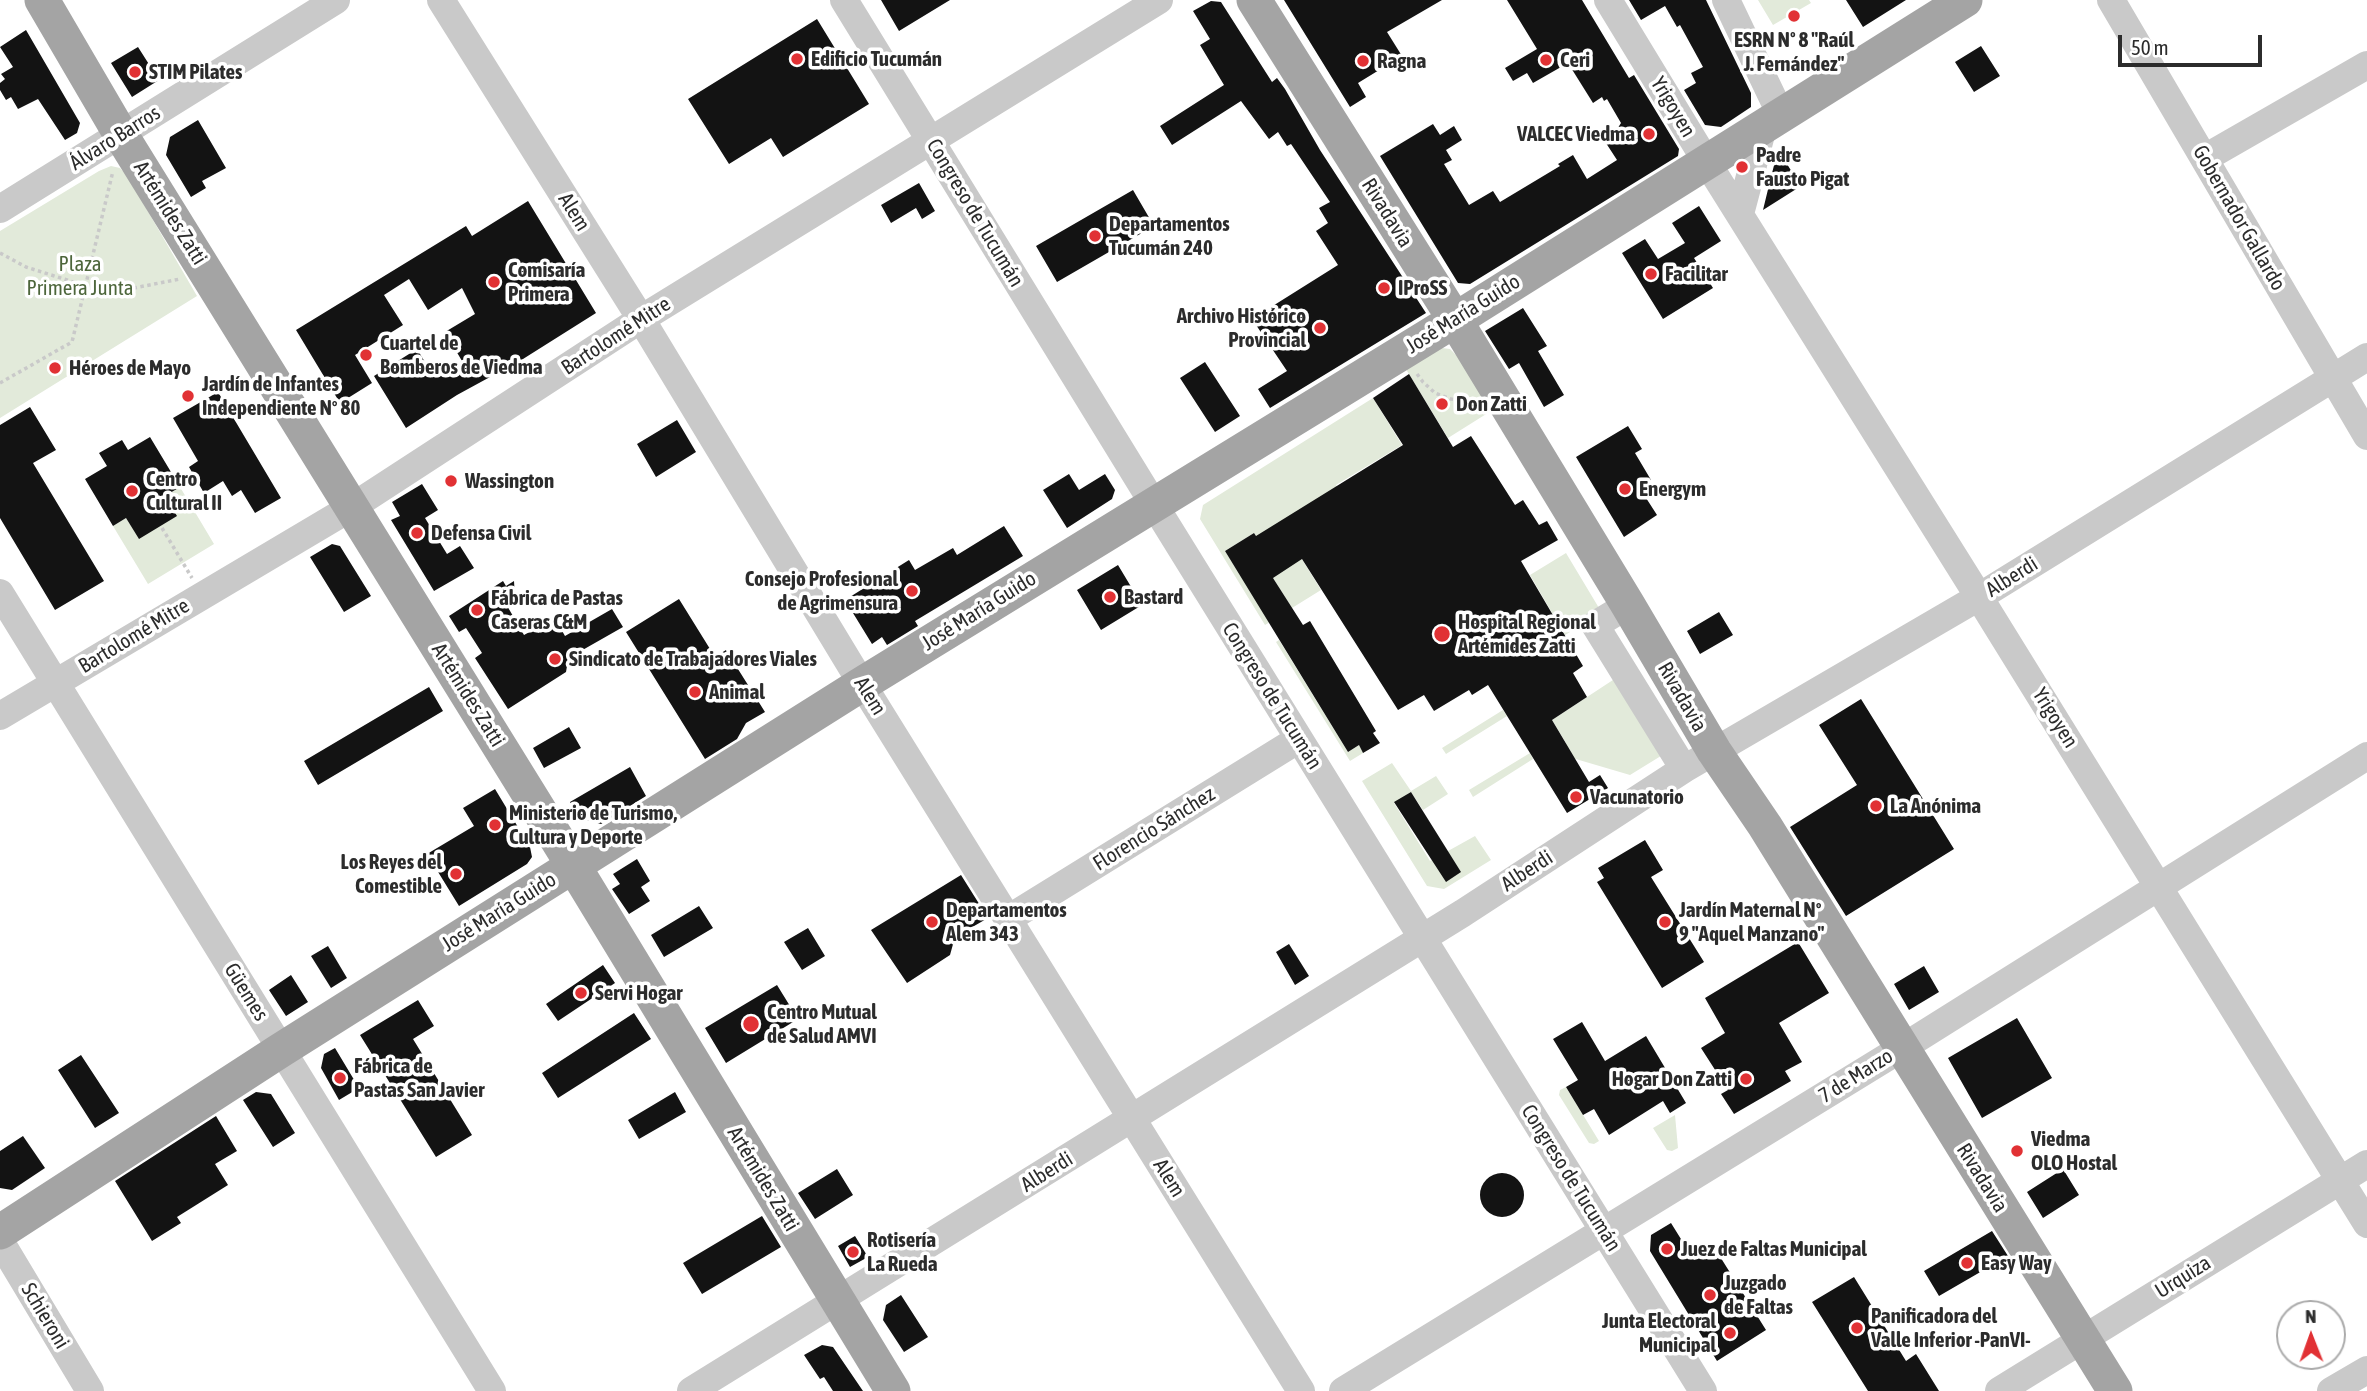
<!DOCTYPE html>
<html>
<head>
<meta charset="utf-8">
<style>
  body { margin:0 }
  #map { position:relative; width:2367px; height:1391px; overflow:hidden; background:#fff; font-family:"Asap Condensed",sans-serif }
  canvas { display:block }
  .north { position:absolute; left:2276px; top:1300px; width:70px; height:70px; box-sizing:border-box; background:#fff; border:2px solid #ababab; border-radius:50%; rotate:359deg; font-size:19px; font-weight:700; line-height:28px; text-align:center; color:#2c2c2c }
  .north::after { content:''; display:block; margin:auto; width:24px; height:32px; background:#e13134; clip-path:polygon(50% 0,100% 100%,50% 72%,0 100%) }
  .scale { position:absolute; left:2118px; top:35px; width:144px; height:32px; box-sizing:border-box; border:4px solid #2c2c2c; border-top:0; padding-left:9px; font-size:21px; line-height:24px; white-space:nowrap; color:#2c2c2c; -webkit-text-stroke:5px #fff; paint-order:stroke }
</style>
</head>
<body>
<div id="map">
<canvas width="2367" height="1391"></canvas>
<div class="north">N</div>
<div class="scale">50 m</div>
</div>
<script>
const context = document.querySelector('canvas').getContext('2d');
context.lineJoin = 'round';
function fillPath(path, color) {
  context.fillStyle = color;
  context.fill(path, 'evenodd');
}
function poly(rows) {
  const path = new Path2D();
  for (const r of rows) {
    if (r.length === 3) {
      path.moveTo(r[0] + r[2], r[1]);
      path.arc(r[0], r[1], r[2], 0, 2 * Math.PI);
      continue;
    }
    path.moveTo(r[0], r[1]);
    for (let i = 2; i < r.length; i += 2) path.lineTo(r[i], r[i + 1]);
  }
  return path;
}
function strokePath(path, color, width, dash) {
  context.strokeStyle = color;
  context.lineWidth = width;
  context.lineCap = dash ? 'butt' : 'round';
  context.setLineDash(dash || []);
  context.stroke(path);
}
function write(font, color, halo, rows, align = 'center') {
  context.font = font + ' "Asap Condensed",sans-serif';
  context.lineWidth = 7;
  context.setLineDash([]);
  context.textBaseline = 'middle';
  context.strokeStyle = halo;
  context.fillStyle = color;
  for (const [text, x, y, turn = 0] of rows) {
    context.save();
    context.translate(x, y);
    context.rotate((+turn || 0) * Math.PI / 180);
    context.textAlign = isNaN(turn) ? turn : align;
    if (halo) context.strokeText(text, 0, 0);
    context.fillText(text, 0, 0);
    context.restore();
  }
}
fillPath(poly([
  [1758,0,1809,0,1811,3,1773,25],
  [111,166,120,168,128,177,197,296,0,418,0,231,99,171],
  [1442,348,1450,349,1458,357,1491,411,1448,438,1404,366],
  [1373,398,1402,445,1336,485,1382,558,1279,522,1321,590,1292,608,1273,578,1280,573,1254,533,1225,551,1270,622,1265,625,1200,519,1203,505],
  [180,487,214,544,148,584,113,526,126,518,139,538,165,496],
  [1566,553,1602,613,1565,635,1530,575],
  [1279,640,1348,752,1359,745,1363,753,1350,761,1276,642],
  [1616,678,1669,751,1630,775,1552,752,1566,743,1552,720],
  [1503,710,1507,716,1446,754,1442,748],
  [1530,753,1533,759,1473,797,1469,790],
  [1392,763,1411,791,1436,776,1448,794,1423,810,1411,792,1394,803,1430,861,1475,836,1491,860,1444,889,1427,886,1362,781],
  [1566,1087,1599,1141,1594,1144,1589,1143,1559,1095,1560,1090],
  [1675,1115,1678,1148,1672,1151,1667,1150,1653,1128]
]), '#e2eada');
fillPath(poly([
  [881,0,950,0,899,31],
  [1284,0,1442,0,1387,32,1402,56,1358,83,1366,97,1350,107],
  [1507,0,1582,0,1629,78,1634,75,1679,149,1678,156,1470,284,1458,283,1380,156,1433,124,1440,135,1454,126,1462,140,1446,150,1452,160,1444,164,1469,205,1493,191,1500,202,1560,166,1558,164,1573,155,1587,179,1617,160,1604,140,1614,134,1621,123,1607,99,1604,101,1602,97,1593,103,1568,63,1533,83,1527,73,1513,81,1505,68,1537,49],
  [1629,0,1706,0,1751,93,1751,107,1721,127,1705,125,1684,90,1696,83,1691,73,1703,67,1680,25,1677,27,1665,6,1641,20],
  [1846,0,1906,0,1863,27],
  [1211,1,1221,2,1272,82,1277,78,1285,89,1320,150,1426,313,1270,408,1258,389,1287,371,1252,319,1338,265,1316,231,1328,223,1319,208,1330,202,1291,144,1287,146,1278,132,1269,139,1241,101,1172,145,1160,126,1224,85,1200,45,1210,39,1193,11],
  [817,19,869,104,783,157,771,138,729,164,688,99],
  [26,30,80,123,77,133,65,140,38,99,18,109,11,97,6,100,0,90,0,83,5,79,1,74,13,67,0,47],
  [1981,46,2000,76,1974,92,1955,62],
  [138,47,159,80,132,97,111,63],
  [198,120,226,168,202,181,206,188,191,197,166,155,170,137],
  [1778,150,1801,186,1763,210,1771,177],
  [919,183,935,211,922,219,916,208,891,223,881,205],
  [1133,190,1154,226,1057,282,1036,246],
  [528,201,596,313,523,359,457,395,406,428,374,376,417,349,434,377,462,361,445,332,475,314,462,288,428,310,409,279,384,295,403,325,355,355,372,383,340,403,296,330,466,226,472,236],
  [1699,206,1721,241,1694,258,1713,288,1663,319,1622,253,1645,239,1658,259,1685,243,1672,223],
  [1523,308,1547,346,1538,351,1564,395,1544,407,1519,363,1509,369,1485,331],
  [1205,362,1240,416,1215,432,1180,378],
  [1409,374,1453,447,1471,436,1515,505,1523,500,1539,525,1547,521,1558,540,1521,561,1583,666,1573,673,1587,697,1552,720,1589,782,1600,775,1608,788,1567,813,1488,685,1472,695,1469,690,1434,711,1424,695,1398,710,1302,559,1273,578,1303,625,1310,621,1376,731,1373,733,1380,743,1363,753,1359,745,1348,752,1225,551,1254,533,1256,536,1403,445,1373,398],
  [218,392,281,498,255,513,241,490,232,496,223,481,204,493,189,467,198,461,173,418],
  [30,407,56,450,33,463,104,581,55,610,0,518,0,425],
  [677,420,696,452,656,477,637,444],
  [1628,426,1642,449,1635,453,1651,480,1639,487,1657,515,1624,537,1576,457],
  [150,437,180,487,165,496,177,516,139,539,126,518,113,526,85,479,107,466,99,453,122,440,128,450],
  [1069,474,1079,490,1105,474,1115,490,1112,499,1067,528,1043,490],
  [422,484,438,510,425,518,447,554,460,546,474,568,434,591,391,520,400,516,392,502],
  [1004,526,1023,556,915,621,918,626,887,645,882,637,872,644,845,600,909,560,915,570,953,548,957,555],
  [332,544,340,546,371,596,344,612,310,557],
  [1118,565,1142,605,1101,630,1077,590],
  [503,581,506,586,514,581,515,598,506,604,524,635,535,629,538,633,557,622,565,636,612,609,623,627,572,656,575,661,567,666,566,672,508,709,475,658,482,653,466,628,459,632,449,616],
  [679,599,715,657,726,650,765,712,746,723,737,739,705,759,626,632],
  [1719,612,1733,635,1700,654,1687,631],
  [429,687,443,711,318,785,304,761],
  [1861,699,1954,849,1846,916,1790,827,1857,785,1819,725],
  [569,727,581,748,544,768,533,748],
  [630,767,646,796,601,824,579,818,570,802],
  [495,789,530,847,532,857,527,864,459,906,427,854,474,826,463,808],
  [1411,792,1461,872,1446,882,1394,802],
  [1645,840,1663,870,1651,877,1704,962,1662,988,1597,882,1604,878,1598,868],
  [637,859,650,881,641,887,650,901,629,914,612,889,620,884,613,874],
  [961,875,988,918,955,937,950,955,907,983,871,930],
  [699,906,713,928,664,957,651,935],
  [808,928,825,956,802,970,784,942],
  [1798,942,1829,993,1779,1023,1802,1062,1785,1071,1791,1081,1734,1114,1721,1094,1728,1090,1701,1048,1725,1033,1705,998],
  [1289,944,1309,976,1295,985,1276,952],
  [328,946,347,978,331,988,311,956],
  [603,965,615,983,558,1021,546,1004],
  [1924,966,1939,992,1909,1010,1894,984],
  [291,975,308,1002,286,1016,269,990],
  [777,985,798,1019,726,1063,705,1028],
  [418,1000,434,1026,413,1039,472,1135,436,1157,360,1035],
  [634,1013,651,1039,558,1098,542,1073],
  [2017,1018,2052,1078,1982,1118,1948,1058],
  [1582,1022,1605,1061,1646,1036,1686,1103,1670,1113,1663,1101,1609,1135,1594,1109,1583,1115,1566,1087,1578,1080,1553,1039],
  [335,1048,359,1088,339,1100,321,1068,324,1054],
  [81,1055,119,1113,95,1128,58,1070],
  [256,1092,271,1094,295,1133,273,1147,243,1100],
  [675,1092,686,1112,639,1139,628,1120],
  [216,1116,237,1151,215,1164,228,1185,177,1217,181,1223,152,1241,115,1181],
  [23,1136,45,1168,12,1190,0,1188,0,1151],
  [837,1169,853,1195,815,1219,798,1193],
  [2063,1169,2079,1195,2043,1218,2027,1192],
  [1502,1195,22],
  [762,1216,781,1247,702,1294,683,1263],
  [1671,1223,1694,1260,1714,1247,1766,1330,1717,1361,1650,1251,1651,1235],
  [1992,1231,2008,1256,1939,1296,1924,1271],
  [855,1236,868,1257,850,1267,838,1246],
  [1854,1277,1906,1361,1916,1354,1939,1391,1868,1391,1812,1302],
  [901,1295,928,1337,904,1352,883,1320,886,1305],
  [822,1345,833,1347,863,1391,833,1391,824,1377,820,1379,804,1355]
]), '#131313');
strokePath(poly([
  [0,253,26,267,86,286,134,288,180,279],
  [1417,374,1423,382,1435,393,1451,399,1464,401,1473,399],
  [0,383,72,342,113,171],
  [162,528,192,578]
]), '#c9c9c9', 3.5, [3.5, 3.5]);
strokePath(poly([
  [441,0,641,319,862,684,1301,1391],
  [844,0,1153,503,1703,1391],
  [1608,0,1706,161,1979,597,2367,1224],
  [1726,0,1781,115],
  [2111,0,2367,436],
  [2205,158,2367,65],
  [0,209,336,0],
  [1740,214,1763,127],
  [0,593,492,1391],
  [1628,605,1595,625,1684,769],
  [0,716,352,507,641,319,1159,0],
  [1008,919,1299,739],
  [0,1241,90,1391],
  [691,1391,1463,913,1684,769,1979,597,2367,357],
  [1343,1391,1902,1048,2367,756],
  [1999,1391,2367,1164],
  [2331,1391,2367,1370]
]), '#c9c9c9', 28);
strokePath(poly([
  [42,0,121,135,573,865,893,1391],
  [1254,0,1455,320,1628,605,1714,751,1765,826,2115,1391],
  [0,1232,281,1050,862,684,1455,320,1965,0]
]), '#a4a4a4', 35);
for (const [x, y, r, color] of [
  [1794,16,7,"#e13134"],
  [797,59,7,"#e13134"],
  [1546,60,7,"#e13134"],
  [1363,61,7,"#e13134"],
  [135,72,7,"#e13134"],
  [1649,134,7,"#e13134"],
  [1742,167,7,"#e13134"],
  [1095,236,7,"#e13134"],
  [1651,274,7,"#e13134"],
  [494,282,7,"#e13134"],
  [1384,288,7,"#e13134"],
  [1320,328,7,"#e13134"],
  [366,355,7,"#e13134"],
  [55,368,7,"#e13134"],
  [188,396,7,"#e13134"],
  [1442,404,7,"#e13134"],
  [451,481,7,"#e13134"],
  [1625,489,7,"#e13134"],
  [132,491,7,"#e13134"],
  [417,533,7,"#e13134"],
  [912,591,7,"#e13134"],
  [1110,597,7,"#e13134"],
  [477,610,7,"#e13134"],
  [1442,634,9,"#e13134"],
  [555,659,7,"#e13134"],
  [695,692,7,"#e13134"],
  [1576,797,7,"#e13134"],
  [1876,806,7,"#e13134"],
  [495,825,7,"#e13134"],
  [456,874,7,"#e13134"],
  [932,922,7,"#e13134"],
  [1665,922,7,"#e13134"],
  [581,993,7,"#e13134"],
  [751,1024,9,"#e13134"],
  [340,1078,7,"#e13134"],
  [1746,1079,7,"#e13134"],
  [2017,1151,7,"#e13134"],
  [1667,1249,7,"#e13134"],
  [853,1252,7,"#e13134"],
  [1967,1263,7,"#e13134"],
  [1710,1295,7,"#e13134"],
  [1857,1328,7,"#e13134"],
  [1730,1333,7,"#e13134"]
]) {
  const dot = new Path2D();
  dot.arc(x, y, r, 0, 2 * Math.PI);
  context.fillStyle = color;
  context.fill(dot);
  strokePath(dot, '#fff', 2.5);
}
write('bold 21px', '#2c2c2c', '#fff', [
  ["ESRN Nº 8 \"Raúl",1794,40,"center"],
  ["J. Fernández\"",1794,64,"center"],
  ["Edificio Tucumán",811,59],
  ["Ceri",1560,60],
  ["Ragna",1377,61],
  ["STIM Pilates",149,72],
  ["VALCEC Viedma",1635,134,"right"],
  ["Padre",1756,155],
  ["Fausto Pigat",1756,179],
  ["Departamentos",1109,224],
  ["Tucumán 240",1109,248],
  ["Comisaría",508,270],
  ["Primera",508,294],
  ["Facilitar",1665,274],
  ["IProSS",1398,288],
  ["Archivo Histórico",1306,316,"right"],
  ["Provincial",1306,340,"right"],
  ["Cuartel de",380,343],
  ["Bomberos de Viedma",380,367],
  ["Héroes de Mayo",69,368],
  ["Jardín de Infantes",202,384],
  ["Independiente N° 80",202,408],
  ["Don Zatti",1456,404],
  ["Centro",146,479],
  ["Cultural II",146,503],
  ["Wassington",465,481],
  ["Energym",1639,489],
  ["Defensa Civil",431,533],
  ["Consejo Profesional",898,579,"right"],
  ["de Agrimensura",898,603,"right"],
  ["Bastard",1124,597],
  ["Fábrica de Pastas",491,598],
  ["Caseras C&M",491,622],
  ["Hospital Regional",1458,622],
  ["Artémides Zatti",1458,646],
  ["Sindicato de Trabajadores Viales",569,659],
  ["Animal",709,692],
  ["Vacunatorio",1590,797],
  ["La Anónima",1890,806],
  ["Ministerio de Turismo,",509,813],
  ["Cultura y Deporte",509,837],
  ["Los Reyes del",442,862,"right"],
  ["Comestible",442,886,"right"],
  ["Departamentos",946,910],
  ["Alem 343",946,934],
  ["Jardín Maternal N°",1679,910],
  ["9 \"Aquel Manzano\"",1679,934],
  ["Servi Hogar",595,993],
  ["Centro Mutual",767,1012],
  ["de Salud AMVI",767,1036],
  ["Fábrica de",354,1066],
  ["Pastas San Javier",354,1090],
  ["Hogar Don Zatti",1732,1079,"right"],
  ["Viedma",2031,1139],
  ["OLO Hostal",2031,1163],
  ["Rotisería",867,1240],
  ["La Rueda",867,1264],
  ["Juez de Faltas Municipal",1681,1249],
  ["Easy Way",1981,1263],
  ["Juzgado",1724,1283],
  ["de Faltas",1724,1307],
  ["Panificadora del",1871,1316],
  ["Valle Inferior -PanVI-",1871,1340],
  ["Junta Electoral",1716,1321,"right"],
  ["Municipal",1716,1345,"right"]
], 'left');
write('21px', '#2c2c2c', '#fff', [
  ["Yrigoyen",1673,107,59],
  ["Álvaro Barros",115,138,-32],
  ["Alem",574,212,58],
  ["Artémides Zatti",170,213,58],
  ["Congreso de Tucumán",975,213,59],
  ["Rivadavia",1387,213,58],
  ["Gobernador Gallardo",2239,218,60],
  ["José María Guido",1463,314,-32],
  ["Bartolomé Mitre",616,336,-33],
  ["Alberdi",2012,577,-32],
  ["José María Guido",979,611,-32],
  ["Bartolomé Mitre",134,636,-31],
  ["Artémides Zatti",468,695,58],
  ["Alem",870,696,58],
  ["Congreso de Tucumán",1272,696,58],
  ["Rivadavia",1682,697,60],
  ["Yrigoyen",2055,718,58],
  ["Florencio Sánchez",1154,829,-32],
  ["Alberdi",1527,871,-33],
  ["José María Guido",499,912,-32],
  ["Güemes",246,992,58],
  ["7 de Marzo",1856,1076,-32],
  ["Alberdi",1047,1172,-32],
  ["Alem",1169,1178,58],
  ["Congreso de Tucumán",1571,1178,58],
  ["Rivadavia",1982,1178,58],
  ["Artémides Zatti",763,1179,59],
  ["Urquiza",2183,1277,-32],
  ["Schieroni",45,1316,59]
]);
write('21px', '#4d663b', '#fff', [
  ["Plaza",80,264],
  ["Primera Junta",80,288]
]);
</script>
</body>
</html>
